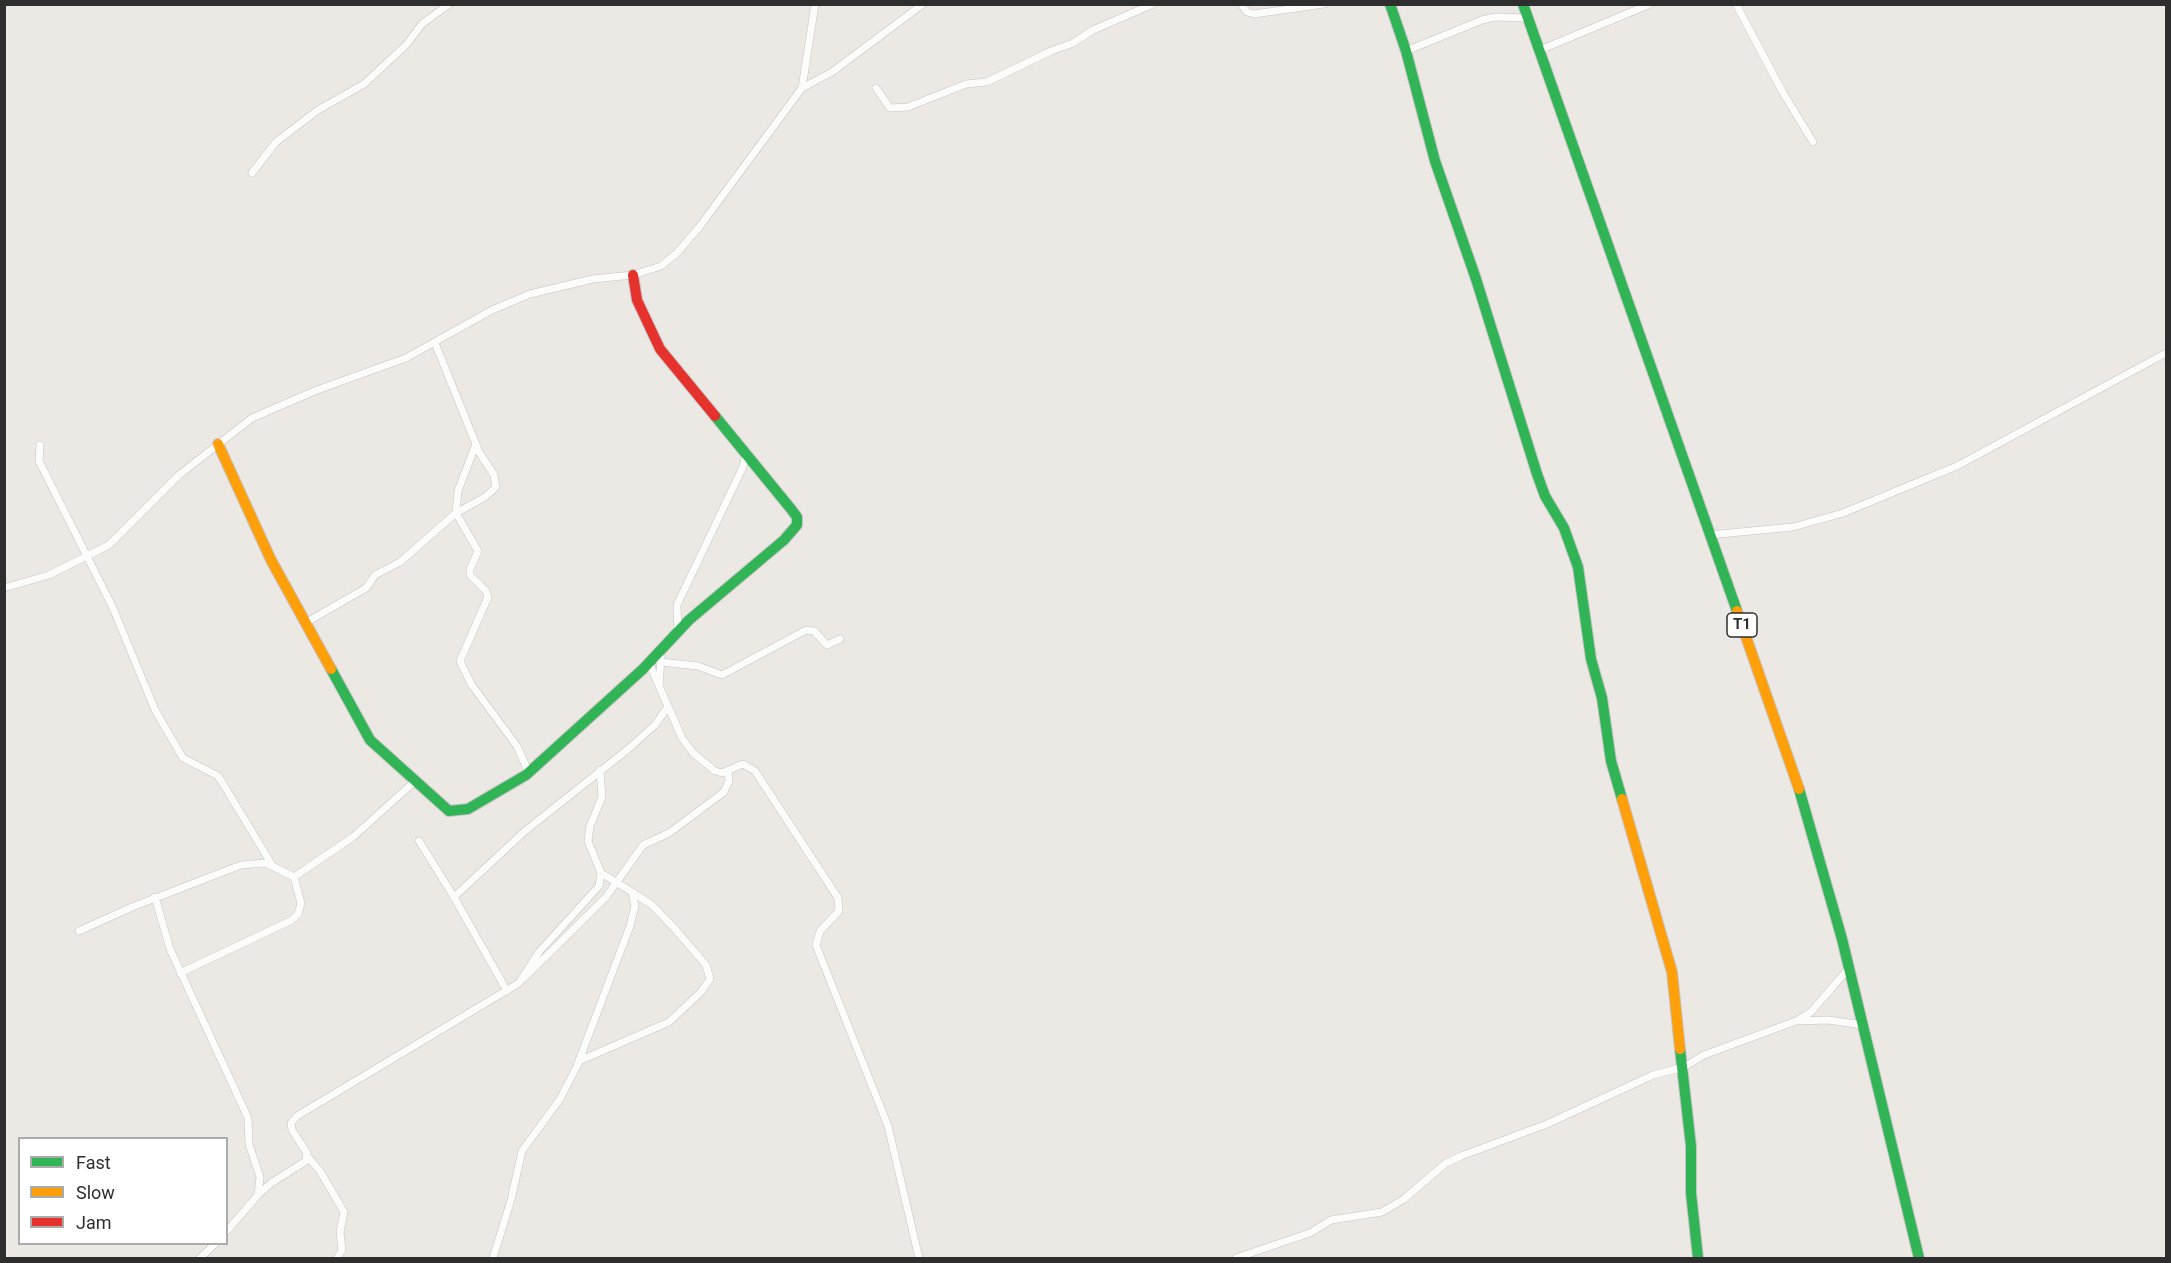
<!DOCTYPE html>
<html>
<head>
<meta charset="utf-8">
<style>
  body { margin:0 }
  #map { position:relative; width:2171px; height:1263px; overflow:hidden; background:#ece8e4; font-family:Roboto,sans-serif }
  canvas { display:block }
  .frame { position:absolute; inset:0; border:6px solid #2e2e2e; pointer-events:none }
  .legend { position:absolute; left:18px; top:1137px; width:210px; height:108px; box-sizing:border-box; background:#fff; border:2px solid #ababab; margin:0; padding:8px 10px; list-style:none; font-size:18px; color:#2e2e2e }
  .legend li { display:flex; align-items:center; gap:12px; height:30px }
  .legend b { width:30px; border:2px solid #ababab }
</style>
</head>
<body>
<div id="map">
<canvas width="2171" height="1263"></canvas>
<div class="frame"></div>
<ul class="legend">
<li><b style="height:8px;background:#30b455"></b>Fast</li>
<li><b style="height:8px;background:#ff9f0a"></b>Slow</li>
<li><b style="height:8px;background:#e5322d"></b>Jam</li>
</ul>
</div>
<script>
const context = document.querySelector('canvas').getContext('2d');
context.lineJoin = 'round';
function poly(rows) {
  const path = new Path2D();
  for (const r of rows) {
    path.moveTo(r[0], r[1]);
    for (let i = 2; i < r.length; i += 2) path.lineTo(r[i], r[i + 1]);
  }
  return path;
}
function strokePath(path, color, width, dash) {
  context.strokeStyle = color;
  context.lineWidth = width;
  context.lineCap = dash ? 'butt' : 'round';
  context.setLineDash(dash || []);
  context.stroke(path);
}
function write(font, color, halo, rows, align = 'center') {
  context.font = font + ' Roboto,sans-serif';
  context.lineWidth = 6;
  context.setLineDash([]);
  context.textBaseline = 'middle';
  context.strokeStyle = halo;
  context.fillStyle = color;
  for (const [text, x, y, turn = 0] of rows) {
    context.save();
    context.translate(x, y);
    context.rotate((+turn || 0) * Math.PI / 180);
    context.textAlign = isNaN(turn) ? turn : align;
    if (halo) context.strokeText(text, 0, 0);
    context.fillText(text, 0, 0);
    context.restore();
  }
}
const street = poly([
  [1241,4,1247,12,1254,14,1324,4],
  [1736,4,1782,91,1813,142],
  [1540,50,1650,4],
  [1406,51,1482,20,1495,17,1527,18],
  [802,88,815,4],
  [876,88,890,108,908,107,966,84,987,82,1051,51,1073,43,1093,30,1153,4],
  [252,173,276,142,318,110,364,84,406,45,422,24,449,4],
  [476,444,458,491,456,513,478,551,470,569,470,575,486,591,488,597,460,661,471,684,517,746,529,773],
  [40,445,39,461,113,608,155,710,183,758,218,776,222,782,272,865],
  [1709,535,1793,527,1843,513,1957,466,2166,353],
  [4,588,49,575,109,545,179,475,252,418,317,390,406,358,492,310,530,294,593,279,633,275,661,266,677,253,700,226,802,88,832,72,923,4],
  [307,622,366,588,375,575,400,562,456,513,485,497,496,487,494,475,479,452,435,343],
  [678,632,677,605,742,469,746,456],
  [660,662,698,666,722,675,806,630,814,631,827,645,840,639],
  [649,663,682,738,693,753,715,771,722,773,743,764,755,771,838,898,839,911,820,931,816,945,888,1126,919,1258],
  [659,686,661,658],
  [419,841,454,897,507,991],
  [155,897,170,949,248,1118,249,1144,260,1177,258,1195,226,1232],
  [454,897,525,831,627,750,655,725,667,708],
  [79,931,132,907,241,865,266,863,294,877,353,837,414,782],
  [180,973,292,920,298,914,301,903,294,877],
  [524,978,606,897,643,845,669,833,724,792,729,781,728,770],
  [1797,1021,1828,1020,1863,1025],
  [579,1061,669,1022,701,992,710,979,706,965,675,929,652,905,632,892],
  [308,1157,320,1171,344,1212,340,1232,342,1250,337,1258],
  [258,1195,271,1183,306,1161,307,1153,292,1130,291,1123,297,1116,519,983,539,952,599,886,601,873,588,841,590,826,602,797,600,770],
  [200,1258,215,1244],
  [493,1258,511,1200,522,1151,560,1099,577,1066,630,926,635,906,632,892,601,873],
  [1236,1258,1310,1233,1331,1220,1382,1212,1404,1199,1446,1163,1461,1156,1547,1124,1653,1075,1684,1067,1704,1055,1796,1021,1811,1012,1849,968]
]);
const fast = poly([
  [1390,4,1406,51,1435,161,1476,279,1537,474,1545,496,1564,528,1578,567,1591,659,1602,698,1611,761,1622,799],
  [1523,4,1737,611],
  [331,669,370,740,449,811,468,809,526,775,643,669,689,620,784,540,797,525,797,517,791,509,715,416],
  [1799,789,1842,939,1919,1258],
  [1680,1049,1691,1146,1691,1193,1698,1258]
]);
const slow = poly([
  [218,444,271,560,331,669],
  [1737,611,1799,789],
  [1622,799,1672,972,1680,1049]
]);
const jam = poly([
  [633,275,637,300,660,349,715,416]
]);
strokePath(street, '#c5c4c5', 8);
strokePath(fast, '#c5c4c5', 12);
strokePath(slow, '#c5c4c5', 12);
strokePath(jam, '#c5c4c5', 12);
strokePath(street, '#fcfcfb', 7);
strokePath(fast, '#30b455', 10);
strokePath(slow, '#ff9f0a', 10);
strokePath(jam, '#e5322d', 10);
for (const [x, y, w] of [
  [1742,625,30]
]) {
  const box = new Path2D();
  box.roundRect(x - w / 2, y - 12, w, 24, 4.5);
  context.fillStyle = '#fff';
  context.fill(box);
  strokePath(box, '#2e2e2e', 1.5);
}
write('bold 15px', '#2e2e2e', null, [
  ["T1",1742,625]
]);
</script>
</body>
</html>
